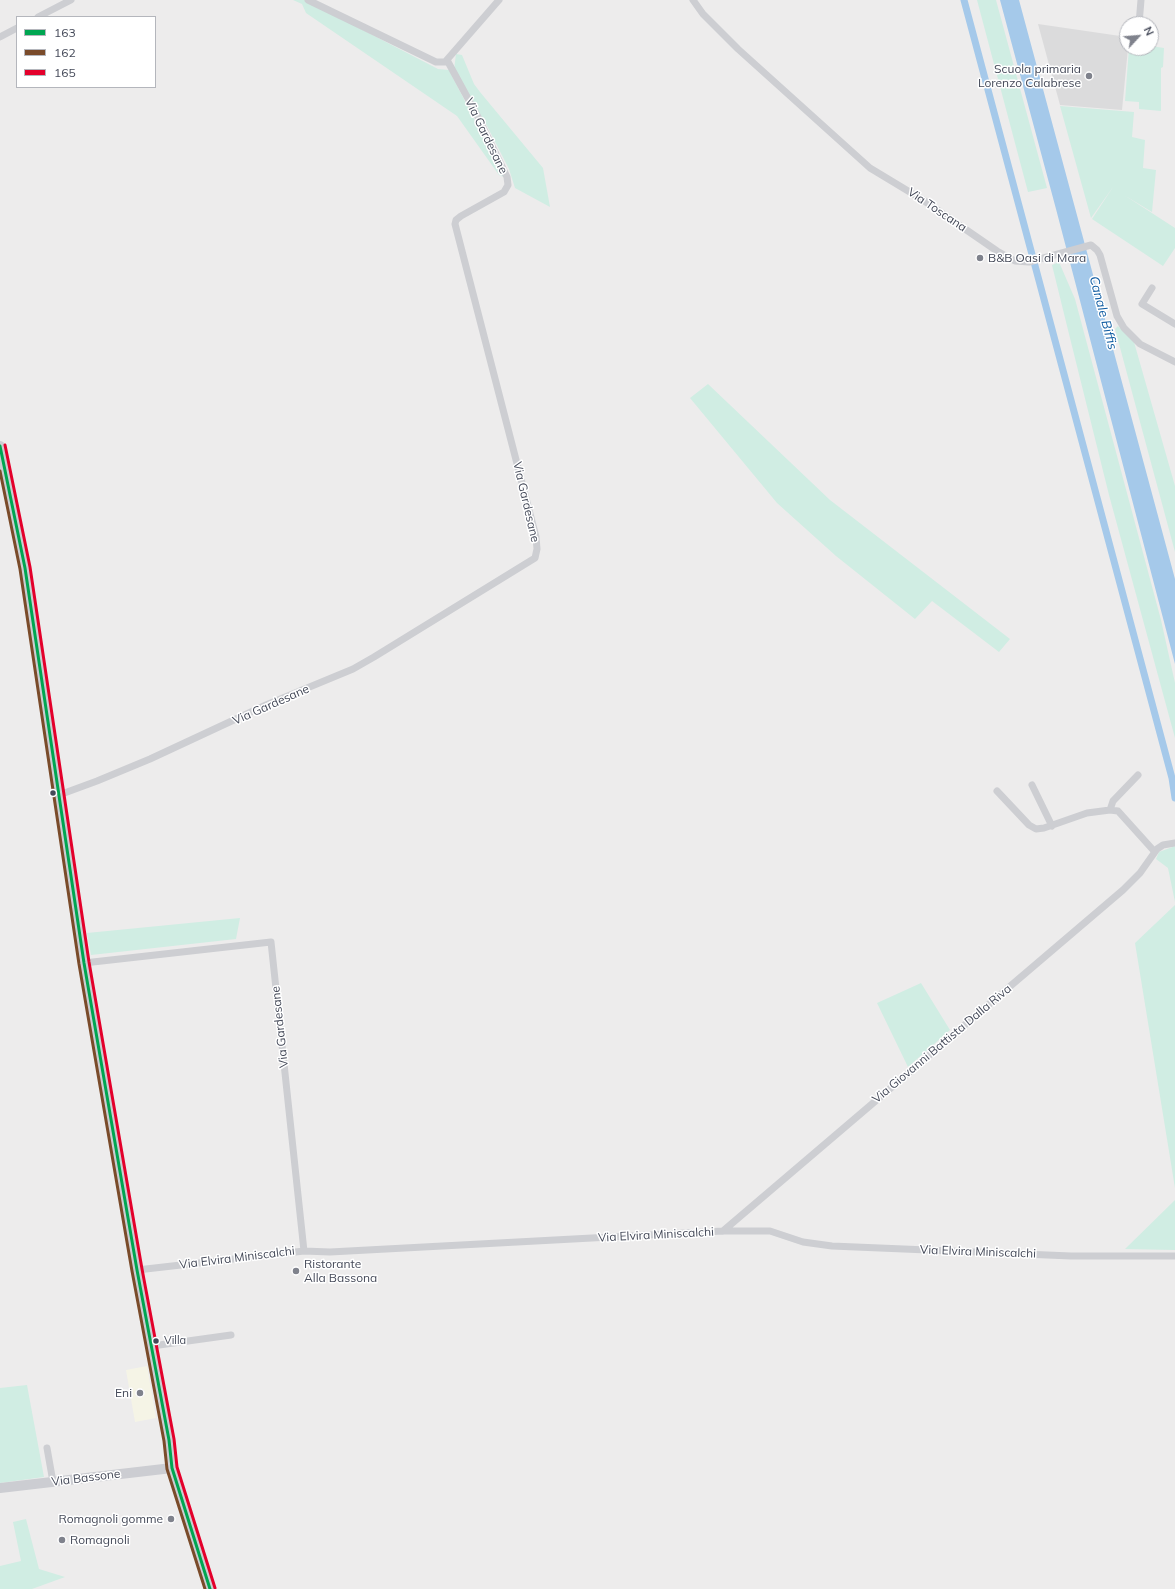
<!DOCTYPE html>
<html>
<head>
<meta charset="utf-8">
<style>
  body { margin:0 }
  #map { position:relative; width:1175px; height:1589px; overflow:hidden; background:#edecec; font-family:Mulish,sans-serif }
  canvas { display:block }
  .legend { position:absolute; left:16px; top:16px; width:140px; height:72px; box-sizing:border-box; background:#fff; border:1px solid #b4b6bc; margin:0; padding:5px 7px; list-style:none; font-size:12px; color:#444958 }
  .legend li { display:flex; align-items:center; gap:8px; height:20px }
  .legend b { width:20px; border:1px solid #b4b6bc }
  .north { position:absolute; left:1119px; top:16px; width:40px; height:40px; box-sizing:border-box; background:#fff; border:1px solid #b4b6bc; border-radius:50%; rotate:64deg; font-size:11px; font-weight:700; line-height:16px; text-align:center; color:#444958 }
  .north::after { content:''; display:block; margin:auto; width:14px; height:18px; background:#7f828c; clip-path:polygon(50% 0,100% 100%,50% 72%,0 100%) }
</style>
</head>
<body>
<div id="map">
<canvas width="1175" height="1589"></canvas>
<ul class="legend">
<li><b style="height:5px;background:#00a651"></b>163</li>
<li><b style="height:5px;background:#7a4b2a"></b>162</li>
<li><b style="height:5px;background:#e4002b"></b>165</li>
</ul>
<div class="north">N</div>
</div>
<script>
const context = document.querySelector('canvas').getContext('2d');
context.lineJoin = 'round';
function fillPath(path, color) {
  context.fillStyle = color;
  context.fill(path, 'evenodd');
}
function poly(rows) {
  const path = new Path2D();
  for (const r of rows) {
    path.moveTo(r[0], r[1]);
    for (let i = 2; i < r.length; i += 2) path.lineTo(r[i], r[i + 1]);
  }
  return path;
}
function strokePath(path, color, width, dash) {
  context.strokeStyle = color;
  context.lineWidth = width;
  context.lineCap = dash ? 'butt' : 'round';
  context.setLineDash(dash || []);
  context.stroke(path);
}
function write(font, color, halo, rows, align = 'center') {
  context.font = font + ' Mulish,sans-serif';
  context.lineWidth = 3;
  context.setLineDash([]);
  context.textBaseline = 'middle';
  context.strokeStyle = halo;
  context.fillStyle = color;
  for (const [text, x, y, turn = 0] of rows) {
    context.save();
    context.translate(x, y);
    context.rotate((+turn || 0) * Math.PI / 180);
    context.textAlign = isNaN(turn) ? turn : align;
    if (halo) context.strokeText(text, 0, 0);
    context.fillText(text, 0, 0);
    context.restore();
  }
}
fillPath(poly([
  [147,1366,156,1418,135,1422,126,1370]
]), '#f5f4e6');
fillPath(poly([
  [1038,24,1127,37,1128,48,1122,110,1060,105]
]), '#dbdbdc');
fillPath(poly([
  [293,0,305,0,438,69,449,70,504,177,499,175,457,116,306,13,302,4],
  [977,0,996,0,1047,188,1028,192],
  [1151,46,1164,48,1163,67,1161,68,1161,111,1139,109,1139,102,1125,101,1129,48,1151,48],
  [456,54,462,55,474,84,480,92,543,168,550,207,515,188,509,169,487,126,454,70],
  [1060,106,1134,112,1132,137,1145,140,1143,168,1156,170,1152,212,1124,195,1175,228,1175,248,1163,266,1092,219,1113,187,1091,218],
  [1059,262,1075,299,1161,620,1175,683,1175,738,1109,495,1068,330,1052,265],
  [1118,326,1134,342,1175,486,1175,552,1115,329],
  [708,384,830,500,1010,639,999,652,932,601,915,619,836,556,777,503,690,398],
  [1175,846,1175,902,1168,868,1156,859,1159,852],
  [1175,905,1175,1188,1135,943],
  [240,918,236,939,91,955,87,933],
  [921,983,950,1030,908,1067,877,1003],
  [1175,1200,1175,1250,1125,1249],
  [27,1385,44,1477,0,1483,0,1388],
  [26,1519,39,1569,65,1577,32,1589,0,1589,0,1566,21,1561,13,1522]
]), '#d0ede3');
fillPath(poly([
  [1000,0,1019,0,1175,579,1175,664,1056,209]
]), '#a5c9ea');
strokePath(poly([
  [964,0,1172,778,1175,798]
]), '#a5c9ea', 7);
strokePath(poly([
  [308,0,436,62,445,62,499,0],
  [693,0,703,14,738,49,870,168,923,200,997,251,1015,261,1029,262,1091,245,1097,250,1100,255,1117,316,1124,328,1140,344,1175,362],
  [38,17,71,0],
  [1139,24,1141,0],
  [0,37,17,28],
  [1152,288,1142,304,1175,324],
  [1032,785,1052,826],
  [997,791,1029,825,1036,829,1044,828,1087,813,1110,810,1118,811,1154,851],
  [59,795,97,781,150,759,266,705,353,669,374,657,535,558,537,549,536,537,455,224,456,220,461,216,504,192,508,185,507,177,478,117,447,60],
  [1110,810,1113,801,1138,775],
  [84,963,271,942,304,1251],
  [723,1231,1123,890,1140,873,1157,849,1163,845,1175,843],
  [137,1270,304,1251,330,1252,723,1231,770,1231,803,1242,832,1246,1071,1256,1175,1256],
  [152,1346,231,1335],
  [47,1448,53,1482]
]), '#cdced2', 7);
strokePath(poly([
  [0,446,25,568,84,963,137,1270,169,1440,172,1468,210,1589],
  [0,1488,172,1468]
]), '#cccdd2', 10);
strokePath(poly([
  [0,446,25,568,84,963,137,1270,169,1440,172,1468,210,1589]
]), '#00a651', 3);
strokePath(poly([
  [0,471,20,569,79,964,132,1271,164,1441,167,1469,205,1589]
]), '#7a4b2a', 3);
strokePath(poly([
  [5,445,30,567,89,962,142,1269,174,1439,177,1467,215,1588]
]), '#e4002b', 3);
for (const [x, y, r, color] of [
  [1089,76,4,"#7f828c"],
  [980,258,4,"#7f828c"],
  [53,793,3.5,"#444958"],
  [296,1271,4,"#7f828c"],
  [156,1341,3.5,"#444958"],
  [140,1393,4,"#7f828c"],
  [171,1519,4,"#7f828c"],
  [62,1540,4,"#7f828c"]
]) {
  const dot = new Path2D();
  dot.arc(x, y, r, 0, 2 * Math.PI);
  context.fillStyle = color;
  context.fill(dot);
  strokePath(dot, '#fff', 1.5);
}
write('11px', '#444958', '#fff', [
  ["Villa",164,1341]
], 'left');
write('12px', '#444958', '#fff', [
  ["Scuola primaria",1081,69],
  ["Lorenzo Calabrese",1081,83],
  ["B&B Oasi di Mara",988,258,"left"],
  ["Ristorante",304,1264,"left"],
  ["Alla Bassona",304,1278,"left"],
  ["Eni",132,1393],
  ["Romagnoli gomme",163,1519],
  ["Romagnoli",70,1540,"left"]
], 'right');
write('12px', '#444958', '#fff', [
  ["Via Gardesane",486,136,64],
  ["Via Toscana",937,210,34],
  ["Via Gardesane",526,502,77],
  ["Via Gardesane",271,705,-24],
  ["Via Gardesane",280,1027,-96],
  ["Via Giovanni Battista Dalla Riva",942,1044,-40],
  ["Via Elvira Miniscalchi",656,1235,-3],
  ["Via Elvira Miniscalchi",978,1252,2],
  ["Via Elvira Miniscalchi",237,1258,-7],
  ["Via Bassone",86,1478,-7]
]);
write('italic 13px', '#0e5ba1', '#fff', [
  ["Canale Biffis",1103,313,75]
]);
</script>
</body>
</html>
